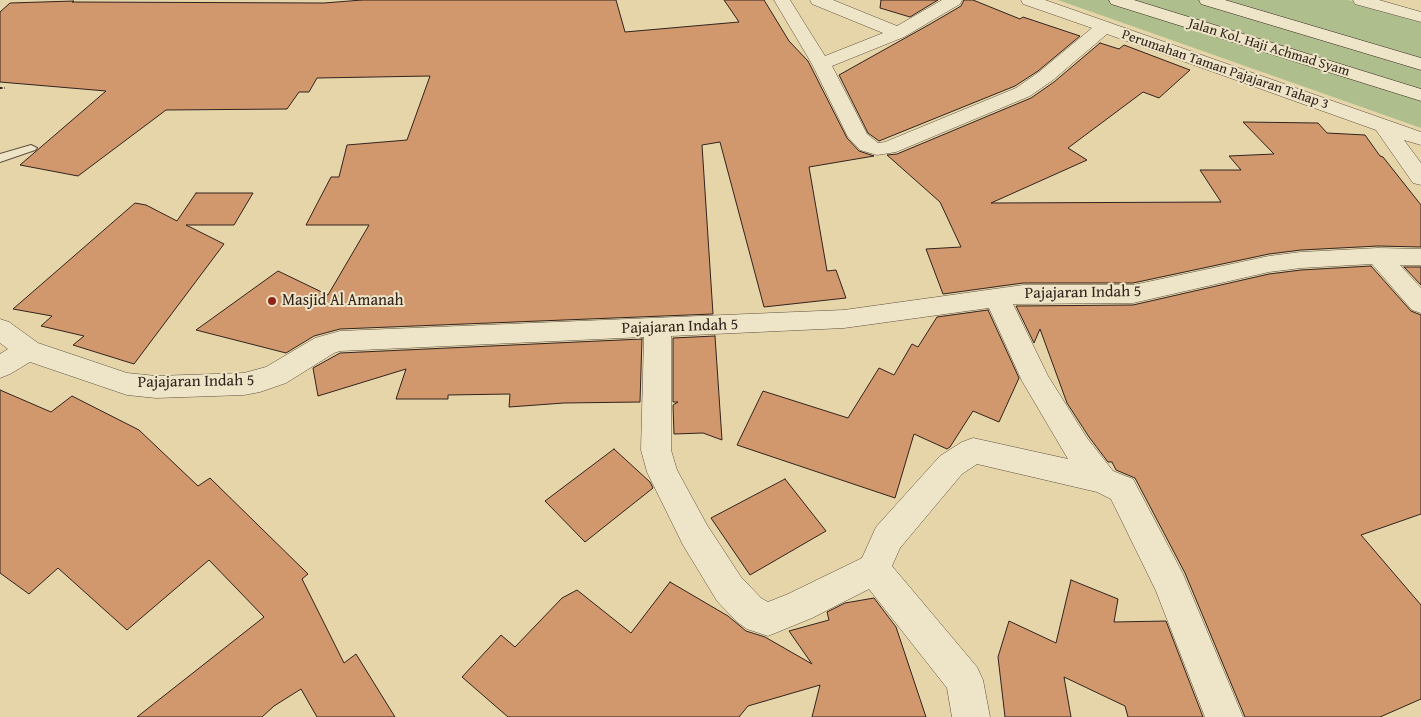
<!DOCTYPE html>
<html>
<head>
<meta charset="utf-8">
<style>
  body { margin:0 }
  canvas { display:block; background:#e5d5a9 }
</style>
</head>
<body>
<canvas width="1421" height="717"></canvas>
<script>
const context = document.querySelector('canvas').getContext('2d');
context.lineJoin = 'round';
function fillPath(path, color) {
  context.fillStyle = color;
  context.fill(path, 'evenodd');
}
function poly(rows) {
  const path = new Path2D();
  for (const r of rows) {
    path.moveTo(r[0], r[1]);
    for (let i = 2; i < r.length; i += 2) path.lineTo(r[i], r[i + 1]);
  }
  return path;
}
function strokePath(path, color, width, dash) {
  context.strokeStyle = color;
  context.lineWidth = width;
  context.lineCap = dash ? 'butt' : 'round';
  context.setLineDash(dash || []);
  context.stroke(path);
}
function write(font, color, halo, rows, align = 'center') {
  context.font = font + ' "Gentium Book Plus",serif';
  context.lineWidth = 4;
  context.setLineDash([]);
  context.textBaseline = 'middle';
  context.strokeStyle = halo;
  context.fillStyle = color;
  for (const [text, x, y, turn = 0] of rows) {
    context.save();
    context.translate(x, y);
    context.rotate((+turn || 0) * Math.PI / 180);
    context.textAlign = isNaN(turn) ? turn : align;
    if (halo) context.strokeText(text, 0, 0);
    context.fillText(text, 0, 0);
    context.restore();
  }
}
fillPath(poly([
  [1058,0,1348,0,1421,21,1421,128]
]), '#afbe8d');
const building = poly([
  [362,0,616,0,625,32,739,22,724,0,764,0,789,41,808,61,847,138,859,151,874,156,809,167,827,271,836,270,846,298,764,307,720,142,702,145,713,314,340,329,314,336,286,353,196,330,278,271,328,295,369,225,306,225,331,177,339,177,347,145,407,140,430,76,317,78,309,92,299,92,287,109,166,110,78,176,20,165,106,91,0,82,0,12,10,3,74,1,72,2,324,3,362,0],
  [881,0,938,0,910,17,880,8,881,0],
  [964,0,973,0,1020,19,1023,17,1080,36,1038,71,1015,86,879,141,868,133,839,75,932,23,961,6,964,0],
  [1100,43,1119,49,1124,45,1190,70,1159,98,1143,92,1068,148,1087,160,991,203,1221,202,1200,170,1241,170,1229,156,1274,154,1243,122,1318,123,1327,133,1365,135,1380,156,1383,157,1421,205,1421,247,1378,246,1301,250,1269,254,1133,283,1023,283,943,294,926,249,961,247,940,202,887,155,897,154,1031,98,1054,82,1100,43],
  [196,193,253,193,234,225,186,225,224,244,134,364,73,345,84,336,41,326,52,316,13,309,135,203,146,205,177,221,196,193],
  [1371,266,1411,311,1421,315,1421,514,1361,535,1421,605,1421,699,1380,717,1245,717,1185,573,1135,478,1116,470,1112,462,1108,462,1089,437,1067,403,1040,329,1034,343,1016,306,1133,305,1269,274,1301,270,1371,266],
  [1404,267,1421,267,1421,285,1404,267],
  [988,310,1019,378,999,422,973,411,950,447,947,449,914,434,895,498,737,445,763,391,848,418,879,368,894,375,912,344,918,347,937,317,988,310],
  [715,336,722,440,703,433,674,434,673,405,678,402,673,402,673,338,715,336],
  [642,339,640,402,564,403,509,407,510,394,448,395,448,399,396,399,406,369,318,396,313,368,340,353,642,339],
  [0,390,51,412,72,396,139,430,198,486,210,478,308,574,302,579,344,663,356,654,395,717,317,717,301,689,274,706,262,717,137,717,264,617,209,560,127,630,58,568,29,594,0,573,0,390],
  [614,449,650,482,653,488,585,542,545,501,614,449],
  [785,479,826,531,750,575,711,518,785,479],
  [1071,580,1118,599,1114,622,1166,621,1203,717,1128,717,1125,706,1064,677,1071,717,1005,717,998,657,1009,621,1056,643,1071,580],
  [670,582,728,616,746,631,765,637,812,664,789,631,829,620,827,612,845,603,874,598,896,627,926,717,812,717,820,685,748,706,739,717,508,717,462,677,501,635,515,647,562,598,577,590,631,633,670,582]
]);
fillPath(building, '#d0986c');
strokePath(building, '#32231d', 1);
const service = poly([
  [31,145,37,148,35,150,0,162,0,154,31,145]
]);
const minor = poly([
  [774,0,790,0,825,56,883,33,812,4,810,0,833,0,897,26,942,0,962,0,960,4,904,37,832,66,867,134,878,143,885,142,1016,88,1039,72,1092,28,1023,4,1021,0,1045,0,1421,132,1421,145,1404,140,1421,163,1421,185,1413,183,1376,130,1107,34,1053,80,1030,96,896,152,877,155,870,153,860,150,848,137,812,64,774,0],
  [1353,0,1379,0,1421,12,1421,22,1355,4,1353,0],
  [1378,248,1421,249,1421,265,1400,265,1421,288,1421,313,1412,310,1372,264,1301,268,1269,272,1133,303,1013,304,1048,376,1087,438,1113,471,1133,479,1183,574,1243,717,1205,717,1156,591,1111,499,1097,492,977,464,962,474,900,548,892,566,977,667,983,680,990,717,952,717,947,688,869,589,812,618,768,636,747,629,737,622,717,601,683,545,647,472,641,450,644,337,340,351,334,353,286,383,260,392,244,395,156,398,127,395,30,362,10,374,0,378,0,354,8,349,0,343,0,319,9,322,38,343,127,373,156,376,244,373,266,367,315,338,340,331,844,310,1023,285,1133,285,1269,256,1301,252,1378,248],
  [989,308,1022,381,1068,459,973,438,962,442,940,456,876,527,862,558,788,594,768,602,761,598,741,577,707,525,677,470,671,450,671,336,844,328,989,308]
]);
const secondary = poly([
  [1109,0,1134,0,1421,89,1421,101,1111,4,1109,0],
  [1199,0,1225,0,1421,58,1421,70,1201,4,1199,0]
]);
strokePath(service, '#5f5040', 2);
strokePath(minor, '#5f5040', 1);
strokePath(secondary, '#32231d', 1);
strokePath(poly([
  [0,88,5,88]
]), '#32231d', 2, [2.5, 2]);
fillPath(service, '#eee4c7');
fillPath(minor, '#eee4c7');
fillPath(secondary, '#eee4c7');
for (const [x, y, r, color] of [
  [272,301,5,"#8f2418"]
]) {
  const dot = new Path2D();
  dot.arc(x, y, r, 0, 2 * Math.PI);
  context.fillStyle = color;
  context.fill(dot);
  strokePath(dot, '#eee4c7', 2);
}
write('14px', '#32231d', '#eee4c7', [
  ["Jalan Kol. Haji Achmad Syam",1269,48,17],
  ["Perumahan Taman Pajajaran Tahap 3",1225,70,19]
]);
write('16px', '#32231d', '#eee4c7', [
  ["Pajajaran Indah 5",1083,293,-1],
  ["Pajajaran Indah 5",680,327,-2],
  ["Pajajaran Indah 5",196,382,-1]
]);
write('16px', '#32231d', '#eee4c7', [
  ["Masjid Al Amanah",282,301]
], 'left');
</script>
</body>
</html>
